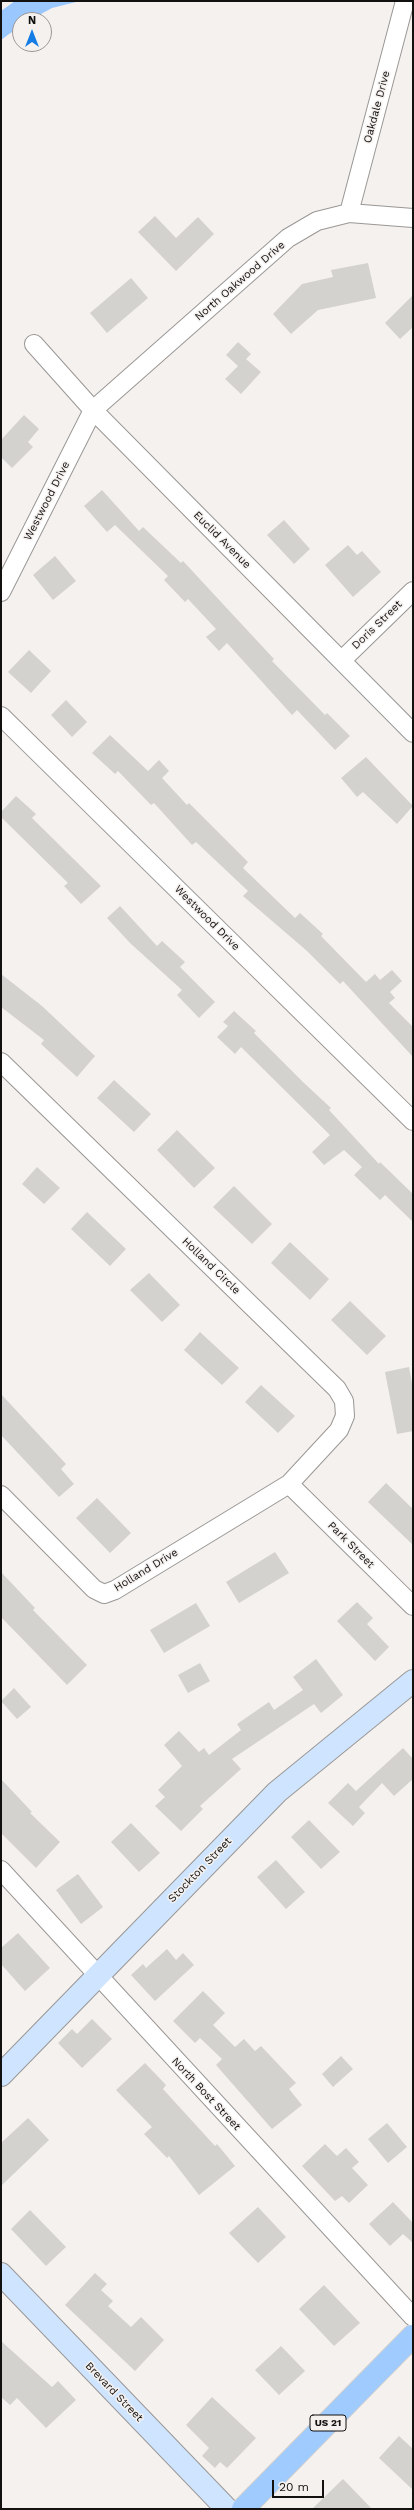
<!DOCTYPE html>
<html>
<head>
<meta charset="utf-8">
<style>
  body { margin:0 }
  #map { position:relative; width:414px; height:2510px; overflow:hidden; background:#f4f1ef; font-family:"Work Sans",sans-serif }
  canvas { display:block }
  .frame { position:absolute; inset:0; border:2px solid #121110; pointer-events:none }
  .north { position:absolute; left:12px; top:12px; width:40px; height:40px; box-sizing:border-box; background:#f4f1ef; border:1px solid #9a9796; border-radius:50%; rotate:0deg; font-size:11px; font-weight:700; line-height:16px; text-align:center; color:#121110 }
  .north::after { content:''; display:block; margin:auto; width:14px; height:18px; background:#147de5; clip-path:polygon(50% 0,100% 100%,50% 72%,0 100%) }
  .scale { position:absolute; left:272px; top:2480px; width:52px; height:18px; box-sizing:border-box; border:2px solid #121110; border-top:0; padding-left:5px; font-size:12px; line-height:14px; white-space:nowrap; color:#121110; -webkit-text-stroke:3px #f4f1ef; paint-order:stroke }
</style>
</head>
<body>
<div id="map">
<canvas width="414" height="2510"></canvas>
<div class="frame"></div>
<div class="north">N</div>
<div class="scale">20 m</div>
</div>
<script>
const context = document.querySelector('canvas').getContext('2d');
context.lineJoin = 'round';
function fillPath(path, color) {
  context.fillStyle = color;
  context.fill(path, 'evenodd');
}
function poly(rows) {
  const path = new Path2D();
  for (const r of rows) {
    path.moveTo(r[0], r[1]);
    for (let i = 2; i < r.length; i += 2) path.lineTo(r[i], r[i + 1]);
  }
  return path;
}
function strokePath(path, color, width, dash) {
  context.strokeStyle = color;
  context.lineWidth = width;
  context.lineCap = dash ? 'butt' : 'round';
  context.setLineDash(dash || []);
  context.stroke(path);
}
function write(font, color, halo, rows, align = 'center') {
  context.font = font + ' "Work Sans",sans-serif';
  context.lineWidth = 3;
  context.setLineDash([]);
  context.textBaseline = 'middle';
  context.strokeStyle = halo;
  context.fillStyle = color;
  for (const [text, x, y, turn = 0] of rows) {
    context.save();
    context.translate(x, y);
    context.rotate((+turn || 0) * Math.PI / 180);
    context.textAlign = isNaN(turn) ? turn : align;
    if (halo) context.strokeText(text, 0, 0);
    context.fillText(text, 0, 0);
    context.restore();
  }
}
fillPath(poly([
  [15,1,80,1,52,8,30,20,20,20,20,26,1,40,1,11]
]), '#9ac7fe');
fillPath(poly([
  [155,216,176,238,198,217,214,234,176,271,138,232],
  [368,263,376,298,318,310,291,334,273,314,302,284,333,277,331,270],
  [131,278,148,298,107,333,90,313],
  [413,295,413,327,400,339,385,323],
  [238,342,251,354,246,359,261,372,241,394,225,379,238,366,226,355],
  [24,415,39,429,28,442,33,447,12,468,1,457,1,440],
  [102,490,139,531,143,527,181,563,183,561,274,659,272,661,325,715,327,713,350,736,335,750,297,710,292,715,227,643,219,651,206,637,216,629,188,599,185,602,164,580,168,576,115,525,107,532,84,506],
  [284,520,310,549,294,564,267,535],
  [348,545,357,555,362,551,381,572,353,597,325,565],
  [55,556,76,581,53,600,33,575],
  [29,650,51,671,31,693,8,672],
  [66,700,87,722,72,737,51,715],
  [110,735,148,771,159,760,169,771,162,778,187,805,189,803,248,862,243,868,295,918,300,913,323,934,321,936,366,982,375,974,380,980,392,970,402,981,390,992,395,998,389,1003,413,1027,413,1057,343,981,340,984,307,951,243,896,248,891,196,842,192,845,154,803,151,805,118,771,115,774,92,753],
  [366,757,413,806,397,824,363,792,357,797,341,778],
  [16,796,36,814,32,818,101,886,81,904,64,886,68,883,1,817,1,812],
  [120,906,157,946,162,941,185,962,180,967,215,1002,199,1018,177,995,182,990,130,943,107,918],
  [1,974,42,1006,95,1056,77,1077,41,1044,44,1040,1,1007],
  [234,1011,256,1031,254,1033,304,1083,331,1108,329,1110,379,1164,380,1162,413,1194,413,1222,385,1195,380,1200,354,1175,362,1167,344,1150,324,1165,312,1152,330,1135,241,1047,235,1054,217,1037,228,1026,223,1022],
  [114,1080,151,1114,134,1132,97,1098],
  [177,1130,215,1168,194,1188,157,1150],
  [37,1167,60,1188,44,1204,22,1184],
  [234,1186,272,1224,252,1244,213,1207],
  [87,1212,126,1249,110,1266,71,1229],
  [290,1242,329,1279,310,1300,271,1263],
  [149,1273,180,1305,162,1322,130,1290],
  [350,1301,386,1336,367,1355,331,1320],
  [200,1332,239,1368,222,1385,184,1350],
  [409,1367,413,1389,413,1431,397,1434,385,1372],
  [261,1385,295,1416,278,1433,245,1402],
  [1,1394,66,1464,61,1469,74,1484,59,1497,1,1435],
  [386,1483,413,1509,413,1545,368,1502],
  [97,1498,131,1533,110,1553,76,1518],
  [275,1552,289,1573,239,1603,226,1582],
  [1,1572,35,1608,33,1610,87,1665,67,1685,1,1617],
  [357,1602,373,1618,367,1624,389,1647,375,1661,337,1621],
  [196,1603,210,1626,164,1653,150,1630],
  [316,1659,343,1695,321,1713,314,1704,232,1759,241,1769,200,1806,203,1809,181,1831,155,1806,165,1797,158,1790,182,1766,164,1745,179,1731,199,1752,204,1748,209,1755,241,1730,237,1724,269,1702,274,1710,303,1690,293,1677],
  [200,1663,210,1681,188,1693,178,1675],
  [14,1688,31,1707,17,1719,1,1701],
  [403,1748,413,1759,413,1779,394,1796,382,1783,359,1807,365,1813,353,1826,328,1803,348,1783,356,1791],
  [1,1779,32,1812,30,1813,60,1842,36,1868,1,1833],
  [309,1820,340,1852,321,1869,291,1837],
  [131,1823,160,1853,139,1872,111,1842],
  [276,1860,305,1892,286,1909,257,1877],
  [78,1874,103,1907,81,1924,56,1890],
  [18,1933,50,1968,25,1991,1,1964,1,1948],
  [167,1949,176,1960,183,1953,194,1965,155,2001,131,1975,143,1964,146,1968],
  [203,1991,225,2013,213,2025,235,2047,244,2039,255,2051,261,2046,296,2083,289,2089,302,2105,272,2129,216,2065,222,2059,200,2038,195,2043,173,2021],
  [92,2019,112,2039,82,2068,58,2043,72,2029,77,2034],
  [341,2056,353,2069,333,2087,322,2074],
  [145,2063,166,2085,163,2089,215,2146,217,2144,235,2166,199,2195,169,2156,167,2158,144,2134,152,2127,116,2090],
  [28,2118,49,2140,1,2186,1,2143],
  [387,2123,407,2147,388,2163,368,2139],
  [325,2144,337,2156,346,2148,359,2162,352,2168,368,2185,349,2203,342,2196,335,2201,302,2166],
  [393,2202,413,2223,413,2243,403,2234,390,2246,369,2224],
  [258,2207,286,2237,258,2263,229,2233],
  [30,2210,66,2247,46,2266,11,2229],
  [95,2273,107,2284,101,2290,113,2301,108,2306,131,2327,141,2317,164,2340,135,2371,65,2305],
  [324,2285,360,2323,334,2346,299,2309],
  [1,2341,52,2387,58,2381,76,2400,46,2428,17,2398,10,2405,1,2397],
  [281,2346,305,2371,279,2395,255,2370],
  [212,2397,256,2438,227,2468,220,2462,215,2468,202,2456,209,2448,186,2425],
  [399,2436,413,2449,413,2490,379,2458],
  [343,2479,372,2509,312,2509]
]), '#d4d2cf');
const street = poly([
  [349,213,405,1],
  [34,344,93,410,413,733],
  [1,592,93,410,288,238,317,221,349,213,413,218],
  [342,660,413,591],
  [1,716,413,1121],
  [1,1062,337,1389,344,1401,345,1416,339,1430,289,1484,115,1590,104,1594,94,1589,1,1495],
  [289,1484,413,1606],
  [1,1870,413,2317]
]);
const secondary = poly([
  [1,2075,277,1792,413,1681],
  [1,2274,227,2509]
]);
const primary = poly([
  [243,2509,413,2336]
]);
strokePath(street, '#9a9795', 20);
strokePath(secondary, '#9a9795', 24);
strokePath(primary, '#d0cfcf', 24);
strokePath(street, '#fff', 18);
strokePath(secondary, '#cfe5ff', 22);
strokePath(primary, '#9fcbfe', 22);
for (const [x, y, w] of [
  [328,2423,36]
]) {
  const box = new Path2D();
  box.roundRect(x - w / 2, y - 8, w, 16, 3);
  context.fillStyle = '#f4f1ef';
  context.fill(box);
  strokePath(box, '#121110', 1);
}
write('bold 10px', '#121110', null, [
  ["US 21",328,2423]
]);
write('11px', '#121110', '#f4f1ef', [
  ["Oakdale Drive",377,107,-75],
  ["North Oakwood Drive",240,281,-41],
  ["Westwood Drive",47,501,-63],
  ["Euclid Avenue",222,540,45],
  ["Doris Street",377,625,-44],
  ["Westwood Drive",207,918,45],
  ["Holland Circle",211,1266,44],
  ["Park Street",351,1545,45],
  ["Holland Drive",146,1570,-31],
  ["Stockton Street",200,1870,-46],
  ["North Bost Street",206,2094,47],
  ["Brevard Street",114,2392,46]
]);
</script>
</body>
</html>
